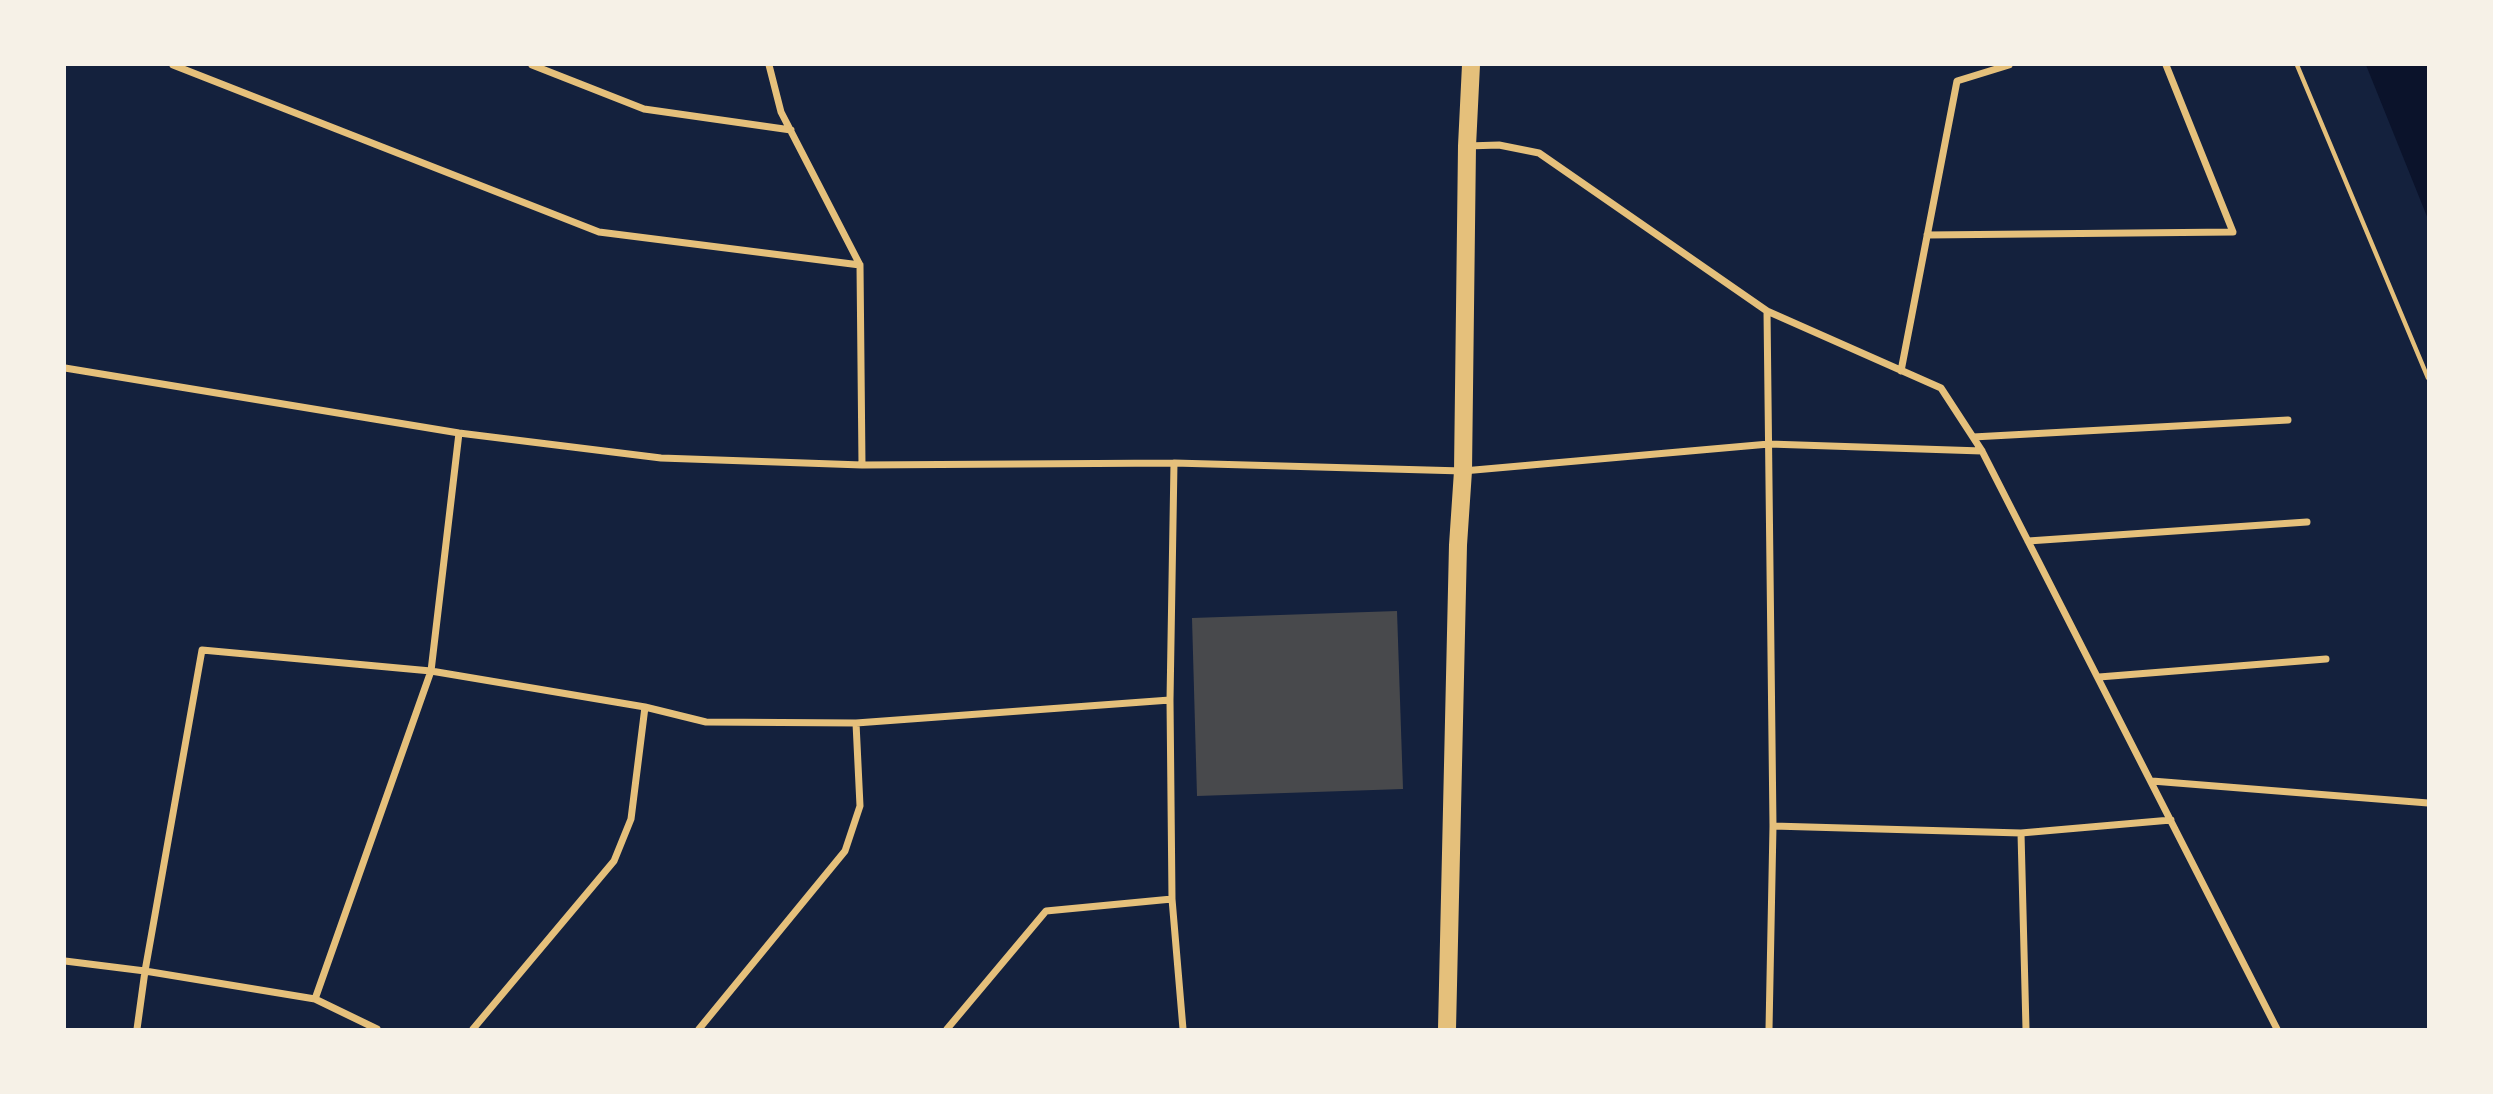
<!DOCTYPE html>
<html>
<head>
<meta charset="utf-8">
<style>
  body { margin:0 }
  #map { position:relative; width:2493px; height:1094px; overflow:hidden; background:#14213d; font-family:Lora,serif }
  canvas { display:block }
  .frame { position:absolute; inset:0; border:66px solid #f6f1e7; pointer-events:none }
</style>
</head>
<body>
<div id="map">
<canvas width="2493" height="1094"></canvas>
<div class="frame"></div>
</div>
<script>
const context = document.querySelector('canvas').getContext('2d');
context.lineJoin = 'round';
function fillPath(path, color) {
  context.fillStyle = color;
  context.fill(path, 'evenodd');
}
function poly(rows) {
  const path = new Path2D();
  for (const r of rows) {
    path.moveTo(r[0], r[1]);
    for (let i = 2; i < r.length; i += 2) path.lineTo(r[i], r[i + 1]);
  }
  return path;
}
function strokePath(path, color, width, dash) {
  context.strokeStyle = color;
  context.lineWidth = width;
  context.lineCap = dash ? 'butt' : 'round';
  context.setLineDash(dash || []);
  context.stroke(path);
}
fillPath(poly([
  [2366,65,2428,65,2428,219]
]), '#0b132b');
fillPath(poly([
  [1397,611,1403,789,1197,796,1192,618]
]), '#48494c');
strokePath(poly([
  [2297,65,2428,378]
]), '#e5c07b', 4.5);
strokePath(poly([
  [173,65,599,232,860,265],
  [532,65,644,109,791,130],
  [769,65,781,112,860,265,862,465],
  [1467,146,1499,145,1539,153,1767,311,1941,388,1982,451,2277,1029],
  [1927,235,2233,232,2166,65],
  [1767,311,1773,826,1769,1029],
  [65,368,459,433,661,458,862,465,1174,463,1463,471,1769,444,1982,451],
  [1901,371,1957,81,2009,65],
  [1973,437,2288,420],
  [1174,463,1170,700,1172,899,1183,1029],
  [2028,541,2307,522],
  [2099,677,2326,659],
  [2152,781,2428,803],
  [1773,826,2021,833,2171,820],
  [2021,833,2026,1029],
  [65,961,145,971,315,999,377,1029],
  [315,999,431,671,459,433],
  [137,1029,145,971,202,650,431,671,645,707,706,722,856,723,1170,700],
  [473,1029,614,861,631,819,645,707],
  [699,1029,845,851,860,806,856,723],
  [947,1029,1046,911,1172,899]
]), '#e5c07b', 7);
strokePath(poly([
  [1447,1029,1458,545,1463,471,1467,146,1471,65]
]), '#e5c07b', 18);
</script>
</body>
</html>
